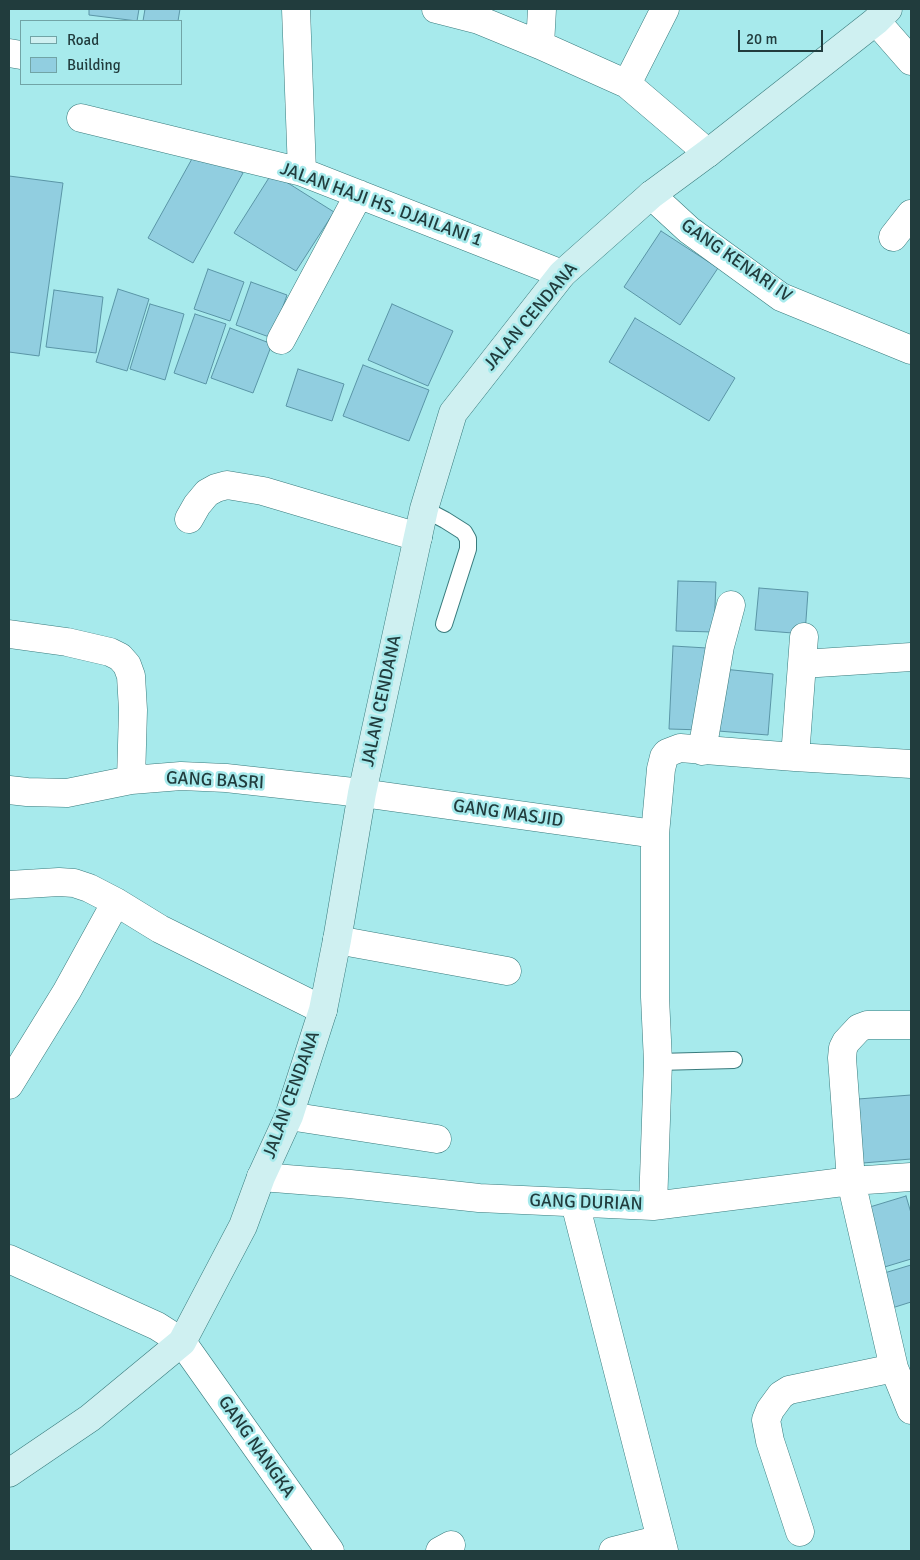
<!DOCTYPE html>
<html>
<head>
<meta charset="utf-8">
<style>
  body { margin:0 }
  #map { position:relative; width:920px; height:1560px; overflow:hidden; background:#a7eaec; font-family:Signika,sans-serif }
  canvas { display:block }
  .frame { position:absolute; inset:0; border:10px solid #213c3d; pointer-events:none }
  .legend { position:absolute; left:20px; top:20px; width:162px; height:65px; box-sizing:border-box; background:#a7eaec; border:1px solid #71a4a6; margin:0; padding:6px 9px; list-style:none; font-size:15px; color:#213c3d }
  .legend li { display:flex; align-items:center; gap:10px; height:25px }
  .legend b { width:25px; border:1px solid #71a4a6 }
  .scale { position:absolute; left:738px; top:30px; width:85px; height:22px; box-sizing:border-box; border:2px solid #213c3d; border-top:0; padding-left:6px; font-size:15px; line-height:18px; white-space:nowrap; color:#213c3d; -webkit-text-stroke:4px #a7eaec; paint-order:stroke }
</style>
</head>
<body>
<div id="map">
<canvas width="920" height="1560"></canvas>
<div class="frame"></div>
<ul class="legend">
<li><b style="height:6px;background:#cff0f1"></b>Road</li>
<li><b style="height:14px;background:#91cee0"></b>Building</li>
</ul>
<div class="scale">20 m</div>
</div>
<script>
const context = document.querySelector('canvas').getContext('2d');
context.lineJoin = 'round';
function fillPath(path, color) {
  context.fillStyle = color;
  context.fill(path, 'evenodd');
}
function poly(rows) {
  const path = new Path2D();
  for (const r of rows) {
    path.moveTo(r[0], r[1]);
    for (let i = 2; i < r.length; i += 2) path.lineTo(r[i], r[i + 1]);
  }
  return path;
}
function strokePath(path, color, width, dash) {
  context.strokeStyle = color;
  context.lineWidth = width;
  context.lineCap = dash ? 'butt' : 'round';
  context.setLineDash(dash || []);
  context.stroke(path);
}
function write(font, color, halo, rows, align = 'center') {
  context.font = font + ' Signika,sans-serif';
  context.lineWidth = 5;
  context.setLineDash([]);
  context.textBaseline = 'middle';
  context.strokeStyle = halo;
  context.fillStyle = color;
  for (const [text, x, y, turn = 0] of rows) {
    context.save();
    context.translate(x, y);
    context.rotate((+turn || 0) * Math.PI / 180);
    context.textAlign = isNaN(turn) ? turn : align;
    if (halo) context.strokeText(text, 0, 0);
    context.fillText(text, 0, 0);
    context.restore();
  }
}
const building = poly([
  [89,9,139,9,137,21,89,15,89,9],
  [145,9,180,9,178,21,143,21,145,9],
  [198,148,243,173,193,263,148,238,198,148],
  [272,173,334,212,296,271,234,233,272,173],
  [9,176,63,183,39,356,9,352,9,176],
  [661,231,718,268,680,325,624,287,661,231],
  [208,269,244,282,230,321,194,309,208,269],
  [251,282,287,295,272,338,236,325,251,282],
  [118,289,149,299,127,371,96,362,118,289],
  [54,290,103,297,96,353,46,347,54,290],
  [150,304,184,314,165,380,130,369,150,304],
  [392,304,453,331,428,386,368,360,392,304],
  [195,314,226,324,206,384,174,373,195,314],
  [635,318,735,378,709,421,609,362,635,318],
  [230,328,272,344,253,393,211,378,230,328],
  [363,365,429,390,409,441,343,416,363,365],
  [298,369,344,384,332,421,286,406,298,369],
  [678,581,716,582,714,632,676,631,678,581],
  [759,588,808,592,805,634,755,630,759,588],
  [673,646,707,648,703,730,669,729,673,646],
  [723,669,773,674,768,735,718,731,723,669],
  [911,1095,911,1159,863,1163,858,1099,911,1095],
  [906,1196,911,1213,911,1259,878,1269,860,1210,906,1196],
  [911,1265,911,1302,892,1308,881,1274,911,1265]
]);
fillPath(building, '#91cee0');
strokePath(building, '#5a95a6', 1);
const lane = poly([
  [424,509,445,520,464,532,468,539,468,549,444,624],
  [658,1062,734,1060]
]);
const street = poly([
  [296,9,302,172],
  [436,9,479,20,540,45,627,84,708,153],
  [876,21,911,61],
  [540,45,542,9],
  [9,53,21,55],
  [627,84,665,9],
  [81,118,302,172,562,274],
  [651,195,689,230,781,297,911,350],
  [893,237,911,214],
  [281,340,359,194],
  [189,519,197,505,207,493,216,488,227,485,263,491,418,537],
  [9,634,67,642,110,652,120,657,127,665,131,676,133,710,131,780],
  [802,664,911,657],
  [702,751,720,646,731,605],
  [795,757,804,637],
  [9,790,27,792,67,793,131,780,181,776,226,778,362,793,655,834],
  [9,885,59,882,74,883,89,888,116,902,160,929,323,1010],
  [337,940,507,971],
  [911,1025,867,1025,859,1028,846,1042,843,1048,842,1058,851,1181,894,1368,911,1410],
  [9,1085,67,991,116,902],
  [289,1116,437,1139],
  [261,1177,350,1184,479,1198,653,1206,851,1181,911,1177],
  [575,1203,664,1551],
  [653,1206,658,1062,655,997,655,834,661,769,664,757,667,753,680,748,795,757,911,764],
  [9,1259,157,1326,182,1342,330,1551],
  [800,1532,770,1441,766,1420,770,1410,781,1395,789,1390,894,1368],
  [440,1551,451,1545],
  [613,1551,661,1539]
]);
const secondary = poly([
  [9,1473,90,1418,182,1342,243,1226,261,1177,289,1116,323,1010,337,940,362,793,424,509,453,413,562,274,651,195,708,153,876,21,888,9]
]);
strokePath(lane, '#397b7d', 18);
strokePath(street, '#397b7d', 29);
strokePath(secondary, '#397b7d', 29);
strokePath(lane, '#fff', 16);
strokePath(street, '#fff', 28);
strokePath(secondary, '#cff0f1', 28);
write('18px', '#213c3d', '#a7eaec', [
  ["JALAN HAJI HS. DJAILANI 1",381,205,20],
  ["GANG KENARI IV",736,261,35],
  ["JALAN CENDANA",531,317,-50],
  ["JALAN CENDANA",382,701,-78],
  ["GANG BASRI",215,781,3],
  ["GANG MASJID",508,814,8],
  ["JALAN CENDANA",292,1095,-70],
  ["GANG DURIAN",586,1203,2],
  ["GANG NANGKA",256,1447,55]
]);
</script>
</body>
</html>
